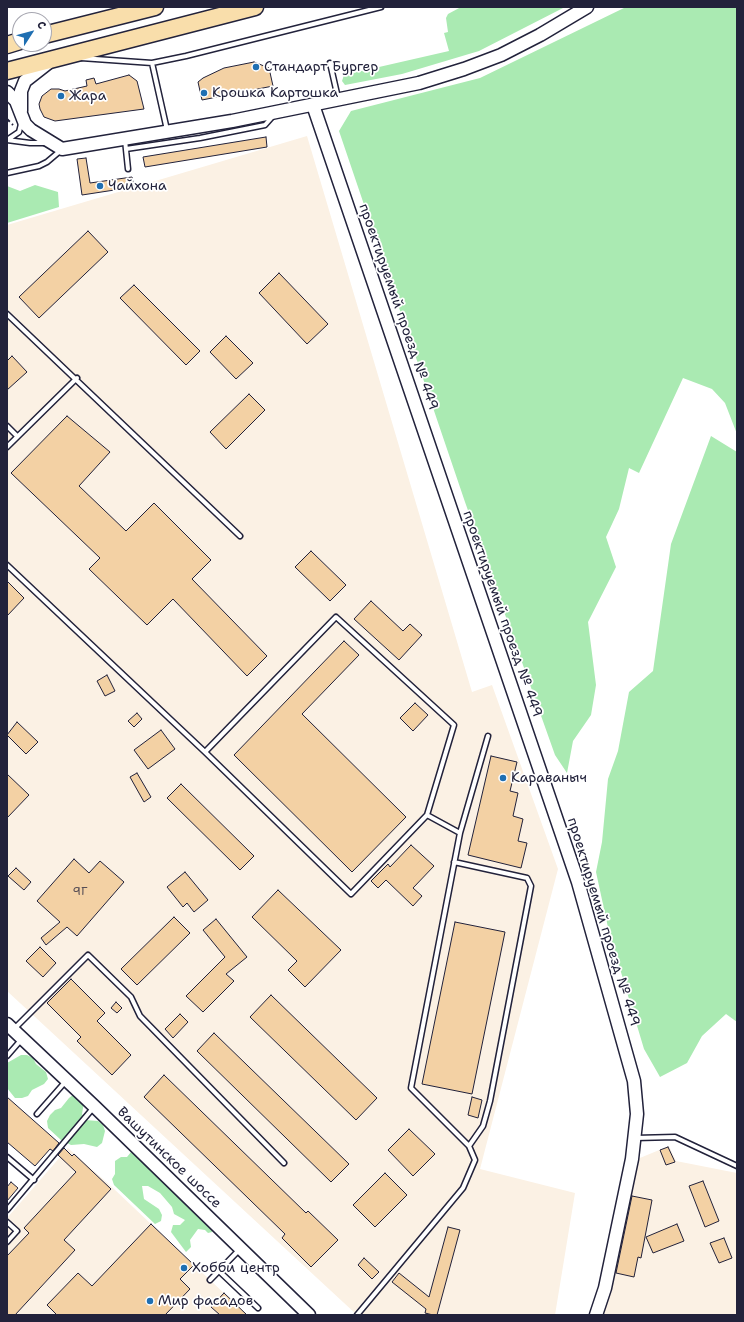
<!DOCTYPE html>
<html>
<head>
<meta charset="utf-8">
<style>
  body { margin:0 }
  #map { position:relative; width:744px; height:1322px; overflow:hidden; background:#fff; font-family:"Shantell Sans",sans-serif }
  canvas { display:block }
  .frame { position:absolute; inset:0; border:8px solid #22223b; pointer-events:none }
  .north { position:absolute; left:12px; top:12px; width:40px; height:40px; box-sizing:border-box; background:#fff; border:1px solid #a7a7b1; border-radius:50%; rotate:54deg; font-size:11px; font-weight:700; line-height:16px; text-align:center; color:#22223b }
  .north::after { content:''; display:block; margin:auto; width:14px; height:18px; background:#1f6fb2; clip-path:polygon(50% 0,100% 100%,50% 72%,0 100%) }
</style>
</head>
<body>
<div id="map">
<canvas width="744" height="1322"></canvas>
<div class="frame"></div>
<div class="north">С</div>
</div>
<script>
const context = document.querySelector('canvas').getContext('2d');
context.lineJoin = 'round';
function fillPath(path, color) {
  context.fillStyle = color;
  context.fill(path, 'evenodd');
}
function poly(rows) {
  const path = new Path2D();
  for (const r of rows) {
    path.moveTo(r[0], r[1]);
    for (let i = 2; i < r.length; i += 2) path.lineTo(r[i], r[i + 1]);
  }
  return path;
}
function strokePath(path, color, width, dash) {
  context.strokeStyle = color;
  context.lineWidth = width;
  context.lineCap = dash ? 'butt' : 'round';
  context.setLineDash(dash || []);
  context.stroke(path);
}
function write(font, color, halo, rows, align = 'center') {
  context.font = font + ' "Shantell Sans",sans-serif';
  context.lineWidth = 3.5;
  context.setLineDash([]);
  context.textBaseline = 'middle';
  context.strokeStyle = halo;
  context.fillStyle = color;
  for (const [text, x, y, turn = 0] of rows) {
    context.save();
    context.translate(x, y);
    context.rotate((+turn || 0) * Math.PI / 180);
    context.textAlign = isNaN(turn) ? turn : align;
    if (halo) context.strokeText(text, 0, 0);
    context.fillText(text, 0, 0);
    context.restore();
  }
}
fillPath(poly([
  [307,136,472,692,492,685,558,869,480,1169,575,1193,555,1315,357,1315,7,991,7,225],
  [669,1146,676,1161,737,1173,737,1315,604,1315,635,1160],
  [68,1148,113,1188,247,1315,7,1315,7,1218]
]), '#fbf1e4');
fillPath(poly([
  [461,7,565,7,479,51,402,74,345,85,342,81,344,75,449,51,444,33,448,32,446,18,448,14],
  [626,7,737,7,737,434,725,403,712,389,683,378,639,473,629,468,619,509,606,537,616,567,588,622,596,685,591,715,573,741,567,773,555,755,465,502,339,131,351,111,480,78],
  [35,185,58,192,59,207,7,223,7,186,20,191],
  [711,436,737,452,737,1022,726,1014,702,1036,687,1063,660,1077,644,1049,609,932,596,872,602,842,608,779,618,751,629,692,653,671,671,544],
  [21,1055,27,1055,33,1058,36,1064,46,1072,48,1079,44,1084,32,1090,28,1096,22,1098,15,1098,7,1088,7,1063],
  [74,1094,84,1102,82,1114,85,1120,98,1121,103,1125,105,1131,102,1143,97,1147,84,1144,71,1145,61,1140,48,1128,47,1121,50,1115,55,1110,61,1108,69,1098],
  [131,1152,212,1227,212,1232,208,1233,205,1230,198,1229,190,1240,191,1247,186,1252,171,1232,173,1225,180,1225,185,1220,174,1214,172,1207,160,1193,148,1186,142,1186,144,1199,159,1209,162,1215,161,1221,155,1224,114,1185,112,1179,115,1174,115,1161,121,1157,127,1157]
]), '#aaeab2');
const building = poly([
  [254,62,269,68,273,86,202,100,198,82,203,78,224,68,254,62],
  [129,75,137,81,144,109,55,121,44,117,40,109,39,104,42,96,51,89,59,89,65,91,87,86,86,80,94,78,96,84,129,75],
  [266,137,267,147,145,167,143,157,266,137],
  [86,158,90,183,132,177,134,187,82,195,77,159,86,158],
  [88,231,108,252,39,318,19,297,88,231],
  [279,273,328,324,307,344,259,293,279,273],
  [134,285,200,351,186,365,120,298,134,285],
  [226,336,253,363,236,379,210,352,226,336],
  [12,356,27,372,7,390,7,361,12,356],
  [249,394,265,410,226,449,210,432,249,394],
  [67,416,110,452,79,486,126,531,154,503,211,560,192,579,267,656,247,676,173,599,147,625,89,569,100,558,11,473,67,416],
  [311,551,346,585,330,601,295,567,311,551],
  [7,581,24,598,7,616,7,581],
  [371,601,403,631,410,624,422,635,399,660,354,619,371,601],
  [344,641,359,655,302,714,406,817,352,872,234,755,344,641],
  [107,675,115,691,105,696,97,681,107,675],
  [415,703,428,715,413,731,400,718,415,703],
  [137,713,142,719,134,727,128,721,137,713],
  [17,722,38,742,26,754,7,735,17,722],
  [161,730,175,749,148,769,134,750,161,730],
  [491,756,517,762,510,791,518,793,513,816,523,819,518,841,527,843,521,868,468,855,491,756],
  [137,773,151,797,144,802,130,777,137,773],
  [7,774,29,795,7,818,7,774],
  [181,784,254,856,240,870,167,798,181,784],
  [411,845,434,866,413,888,422,896,413,906,386,880,378,888,371,881,388,864,390,867,411,845],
  [74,859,89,873,100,861,124,882,77,936,67,927,46,945,41,938,60,922,37,901,74,859],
  [16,868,31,882,24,890,8,876,16,868],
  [185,872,208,900,194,912,187,903,183,907,167,887,185,872],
  [278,890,341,950,305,987,288,970,297,961,252,917,278,890],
  [174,917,190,933,137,985,121,969,174,917],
  [216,919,247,957,226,974,234,981,203,1012,186,996,225,957,203,930,216,919],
  [455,922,505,932,472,1094,422,1084,455,922],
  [40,947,56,963,43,977,26,961,40,947],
  [71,979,105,1013,97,1021,131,1055,112,1075,77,1041,81,1037,47,1003,71,979],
  [271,995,377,1098,356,1120,250,1017,271,995],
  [116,1002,122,1008,117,1013,111,1008,116,1002],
  [180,1014,188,1022,173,1038,165,1029,180,1014],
  [214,1033,349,1164,331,1182,197,1051,214,1033],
  [164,1075,306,1213,308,1211,338,1240,311,1267,282,1238,285,1234,144,1097,164,1075],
  [7,1097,59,1143,53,1151,50,1149,35,1166,7,1142,7,1097],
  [472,1097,482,1100,478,1118,468,1115,472,1097],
  [409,1129,435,1154,413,1176,388,1150,409,1129],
  [668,1147,675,1162,666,1165,660,1150,668,1147],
  [64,1148,72,1156,74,1154,111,1189,64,1240,75,1250,15,1315,7,1315,7,1256,29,1233,24,1228,76,1172,58,1155,64,1148],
  [385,1173,407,1195,375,1227,353,1205,385,1173],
  [703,1181,719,1221,705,1227,689,1186,703,1181],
  [11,1182,18,1188,7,1201,7,1187,11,1182],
  [632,1196,652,1200,641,1258,638,1257,634,1277,616,1273,632,1196],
  [151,1224,194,1265,180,1279,190,1289,165,1315,57,1315,47,1305,78,1273,92,1286,151,1224],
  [677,1224,684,1241,653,1253,646,1237,677,1224],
  [448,1227,460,1230,437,1315,433,1315,425,1313,426,1309,392,1282,399,1273,429,1297,448,1227],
  [724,1238,732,1258,719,1263,710,1243,724,1238],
  [364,1258,379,1272,372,1279,358,1265,364,1258],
  [224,1293,247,1315,220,1315,211,1307,224,1293]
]);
fillPath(building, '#f3d1a4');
strokePath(building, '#22223b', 1);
const lane = poly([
  [81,58,152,63,186,56,381,7],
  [152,63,167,130],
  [330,63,338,98],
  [7,140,30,143,45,143],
  [7,140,19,132,21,124],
  [125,140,128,169],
  [126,149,200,138,265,125,273,116],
  [7,173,39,166,47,162,60,151],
  [7,314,240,536],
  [7,426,17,436],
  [7,447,77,378],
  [7,565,205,752,351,894,427,815,454,725,336,617,205,752],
  [427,815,460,833,488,736],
  [454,862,527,878,531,886,490,1101,483,1126,469,1146],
  [15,1028,88,955,131,997,140,1016,284,1163],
  [7,1056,21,1040],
  [37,1114,66,1081],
  [635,1138,675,1137,737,1166],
  [7,1157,34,1180],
  [7,1210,94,1107],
  [7,1222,17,1231,7,1242],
  [219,1271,258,1308],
  [210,1280,240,1249],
  [357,1315,463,1188,475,1160,469,1146,411,1088,460,833]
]);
const secondary = poly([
  [7,92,16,101,25,124,31,130,62,149,232,121,419,83,464,69,501,55,540,35,587,7],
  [313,105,578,882,634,1081,637,1114,632,1159,605,1288,596,1315],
  [21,111,21,91,25,81,48,63],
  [7,1024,95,1107,309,1315]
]);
const highway = poly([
  [44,35,155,7],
  [7,45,20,41],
  [7,71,255,7]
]);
strokePath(lane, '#22223b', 7);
strokePath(secondary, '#22223b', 15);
strokePath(highway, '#22223b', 19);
strokePath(poly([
  [7,119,13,125]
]), '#22223b', 2, [4, 3]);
strokePath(lane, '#fff', 4);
strokePath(secondary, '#fff', 12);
strokePath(highway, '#f9deab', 16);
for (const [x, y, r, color] of [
  [256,67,4,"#1f6fb2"],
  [204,93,4,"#1f6fb2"],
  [61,96,4,"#1f6fb2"],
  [100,186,4,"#1f6fb2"],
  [503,778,4,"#1f6fb2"],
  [184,1268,4,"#1f6fb2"],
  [150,1301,4,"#1f6fb2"]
]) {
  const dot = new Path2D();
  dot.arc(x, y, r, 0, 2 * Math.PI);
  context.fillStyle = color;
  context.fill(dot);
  strokePath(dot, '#fff', 1.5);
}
write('12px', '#564e55', null, [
  ["9Г",80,892]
]);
write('14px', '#22223b', '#fff', [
  ["Стандарт Бургер",264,67],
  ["Крошка Картошка",212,93],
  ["Жара",69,96],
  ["Чайхона",108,186],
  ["Караваныч",511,778],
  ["Хобби центр",192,1268],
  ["Мир фасадов",158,1301]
], 'left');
write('14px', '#22223b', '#fff', [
  ["проектируемый проезд № 449",398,307,71],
  ["проектируемый проезд № 449",502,614,71],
  ["проектируемый проезд № 449",603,922,73],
  ["Вашутинское шоссе",169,1158,44]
]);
</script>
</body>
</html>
